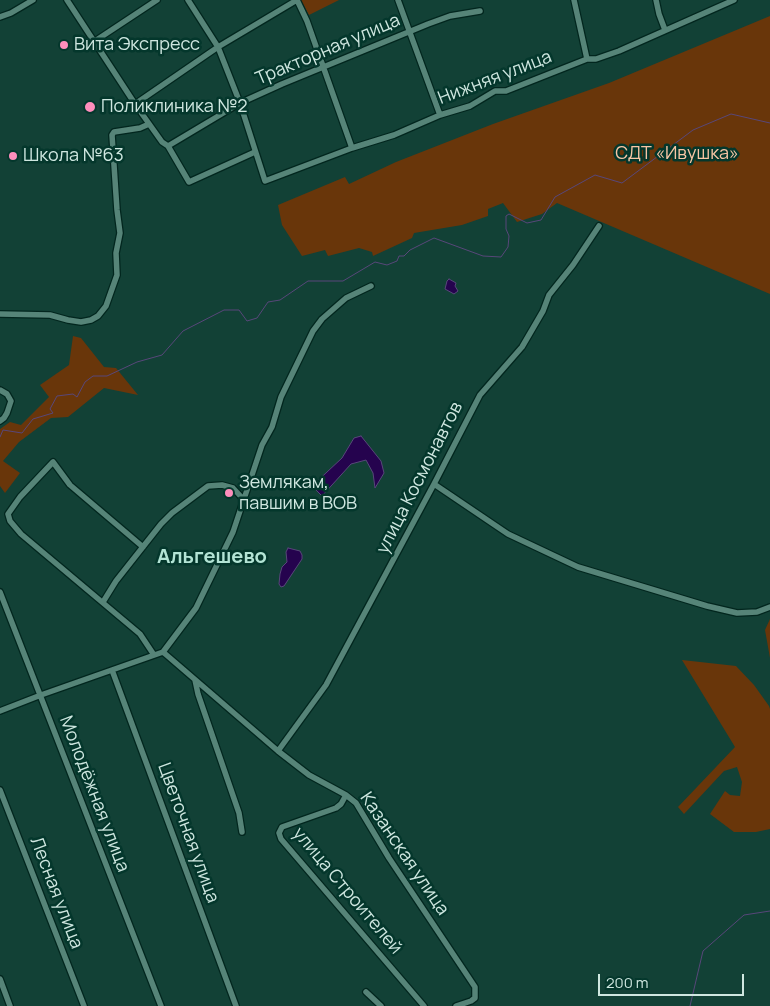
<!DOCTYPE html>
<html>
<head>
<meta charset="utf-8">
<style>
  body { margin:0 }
  #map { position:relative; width:770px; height:1006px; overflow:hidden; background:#124136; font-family:Manrope,sans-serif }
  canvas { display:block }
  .scale { position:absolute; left:598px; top:974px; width:146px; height:22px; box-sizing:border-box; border:2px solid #cfe7e0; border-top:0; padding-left:6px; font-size:15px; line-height:18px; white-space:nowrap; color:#cfe7e0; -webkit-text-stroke:4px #04372c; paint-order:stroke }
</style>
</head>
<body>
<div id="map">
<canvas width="770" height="1006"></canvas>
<div class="scale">200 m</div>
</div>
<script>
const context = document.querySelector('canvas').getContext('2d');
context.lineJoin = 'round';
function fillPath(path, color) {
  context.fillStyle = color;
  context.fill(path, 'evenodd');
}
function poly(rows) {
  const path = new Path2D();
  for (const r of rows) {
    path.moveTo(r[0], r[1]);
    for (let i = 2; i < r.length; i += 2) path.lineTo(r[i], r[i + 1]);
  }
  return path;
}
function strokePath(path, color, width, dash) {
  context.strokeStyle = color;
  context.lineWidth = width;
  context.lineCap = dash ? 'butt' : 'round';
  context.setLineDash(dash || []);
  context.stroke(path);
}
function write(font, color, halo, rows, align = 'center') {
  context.font = font + ' Manrope,sans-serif';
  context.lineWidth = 5;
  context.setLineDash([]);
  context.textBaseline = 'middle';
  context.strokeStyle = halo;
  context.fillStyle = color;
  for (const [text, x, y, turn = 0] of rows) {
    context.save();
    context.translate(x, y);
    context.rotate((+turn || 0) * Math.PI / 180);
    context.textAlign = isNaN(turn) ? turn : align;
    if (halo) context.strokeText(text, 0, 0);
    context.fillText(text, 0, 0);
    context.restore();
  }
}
fillPath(poly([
  [301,0,339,0,309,15],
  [770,16,770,294,557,203,542,214,517,222,503,203,488,209,488,216,462,225,414,233,412,238,373,256,372,252,359,248,328,256,325,250,302,256,282,225,278,205,345,177,349,184,396,162,493,124,609,83],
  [73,336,81,338,104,367,116,368,138,395,104,388,68,417,51,418,19,442,3,461,20,473,5,493,0,486,0,429,10,422,21,425,49,397,40,385,69,365],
  [770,619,770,658,765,630],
  [682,660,736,666,754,685,769,706,770,709,770,829,756,832,734,832,710,814,725,791,730,795,740,796,742,782,737,767,724,771,684,814,678,807,735,747]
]), '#69360a');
const water = poly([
  [449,279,456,283,455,286,458,291,454,294,445,289,447,281,449,279],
  [361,436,381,461,384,473,375,488,373,473,366,460,351,464,322,496,312,486,342,458,354,438,361,436],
  [288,548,300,551,302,555,302,559,284,586,281,587,279,584,280,574,282,567,287,562,286,552,288,548]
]);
fillPath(water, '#25034e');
strokePath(water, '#58477a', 1);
strokePath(poly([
  [0,437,3,430,22,433,33,419,53,413,50,409,57,396,73,394,77,397,85,382,93,376,107,376,137,362,162,355,183,331,224,310,239,310,247,321,257,318,268,302,280,300,308,281,343,281,375,262,387,265,397,261,399,256,404,256,410,250,434,238,483,256,501,257,508,247,509,236,506,229,506,216,509,214,527,223,541,220,555,197,595,175,622,183,693,130,731,114,770,123],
  [690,1006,703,951,744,915,770,911]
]), '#58477a', 1);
const minor = poly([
  [67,0,135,104,162,142,168,146,189,182,255,152],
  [188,0,218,47,240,103,265,181,352,148,394,135,440,115,470,106,495,91,506,91,587,59,596,59,619,51,734,0],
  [297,0,307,21,352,148],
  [398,0,440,115],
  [574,0,587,59],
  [656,0,659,14,665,30],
  [0,17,11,13,33,0],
  [95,41,157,0],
  [135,104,218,47,297,0],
  [168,146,240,103,282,84,428,24,450,16,480,11],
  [0,314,50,315,68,320,81,322,91,320,98,316,106,306,117,275,116,253,120,233,117,210,112,135,114,132,140,128,149,124],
  [0,390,7,394,11,401,7,413,4,418,0,421],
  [434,484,508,534,578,567,707,606,737,613,757,612,770,607],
  [143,547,70,485,53,462,20,497,8,514,10,521,21,534,140,634,154,655],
  [0,592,161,1006],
  [103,602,116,581,161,524,172,513,208,486,222,485,233,488,244,500],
  [163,652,278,751,309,775,346,795,356,803,389,858,475,987,475,998,471,1001,456,1006],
  [112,670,236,1006],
  [195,680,198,694,239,813,242,832],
  [0,711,41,695,163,652,196,608,233,532,262,445,272,427,281,397,313,331,322,319,346,298,371,286],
  [278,751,326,685,434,484,480,395,522,347,543,311,549,295,573,265,599,226],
  [0,790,84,1006],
  [346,795,341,804,336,808,282,827,279,833,281,839,424,1006],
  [0,979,10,1006],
  [366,992,381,1006]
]);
strokePath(minor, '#02261e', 8);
strokePath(minor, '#568478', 5.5);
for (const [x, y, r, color] of [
  [64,45,5,"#fe8ebc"],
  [90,107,6,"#fe8ebc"],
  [13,156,5,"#fe8ebc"],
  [229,493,5,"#fe8ebc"]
]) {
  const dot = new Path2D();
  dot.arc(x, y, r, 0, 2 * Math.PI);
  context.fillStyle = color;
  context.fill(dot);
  strokePath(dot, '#04372c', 2);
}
write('18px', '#cfe7e0', '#04372c', [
  ["Вита Экспресс",74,45],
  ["Поликлиника №2",101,107],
  ["Школа №63",23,156],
  ["Землякам,",239,483],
  ["павшим в ВОВ",239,504]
], 'left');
write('18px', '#cfe7e0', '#04372c', [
  ["Тракторная улица",328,50,-23],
  ["Нижняя улица",495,78,-21],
  ["улица Космонавтов",420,478,-63],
  ["Молодёжная улица",94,794,69],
  ["Цветочная улица",188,833,70],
  ["Казанская улица",404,854,56],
  ["улица Строителей",347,891,50],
  ["Лесная улица",56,893,69]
]);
write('18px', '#f8c6a5', '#04372c', [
  ["СДТ «Ивушка»",677,154]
]);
write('bold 20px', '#b3e4d5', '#04372c', [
  ["Альгешево",212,557]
]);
</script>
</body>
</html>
